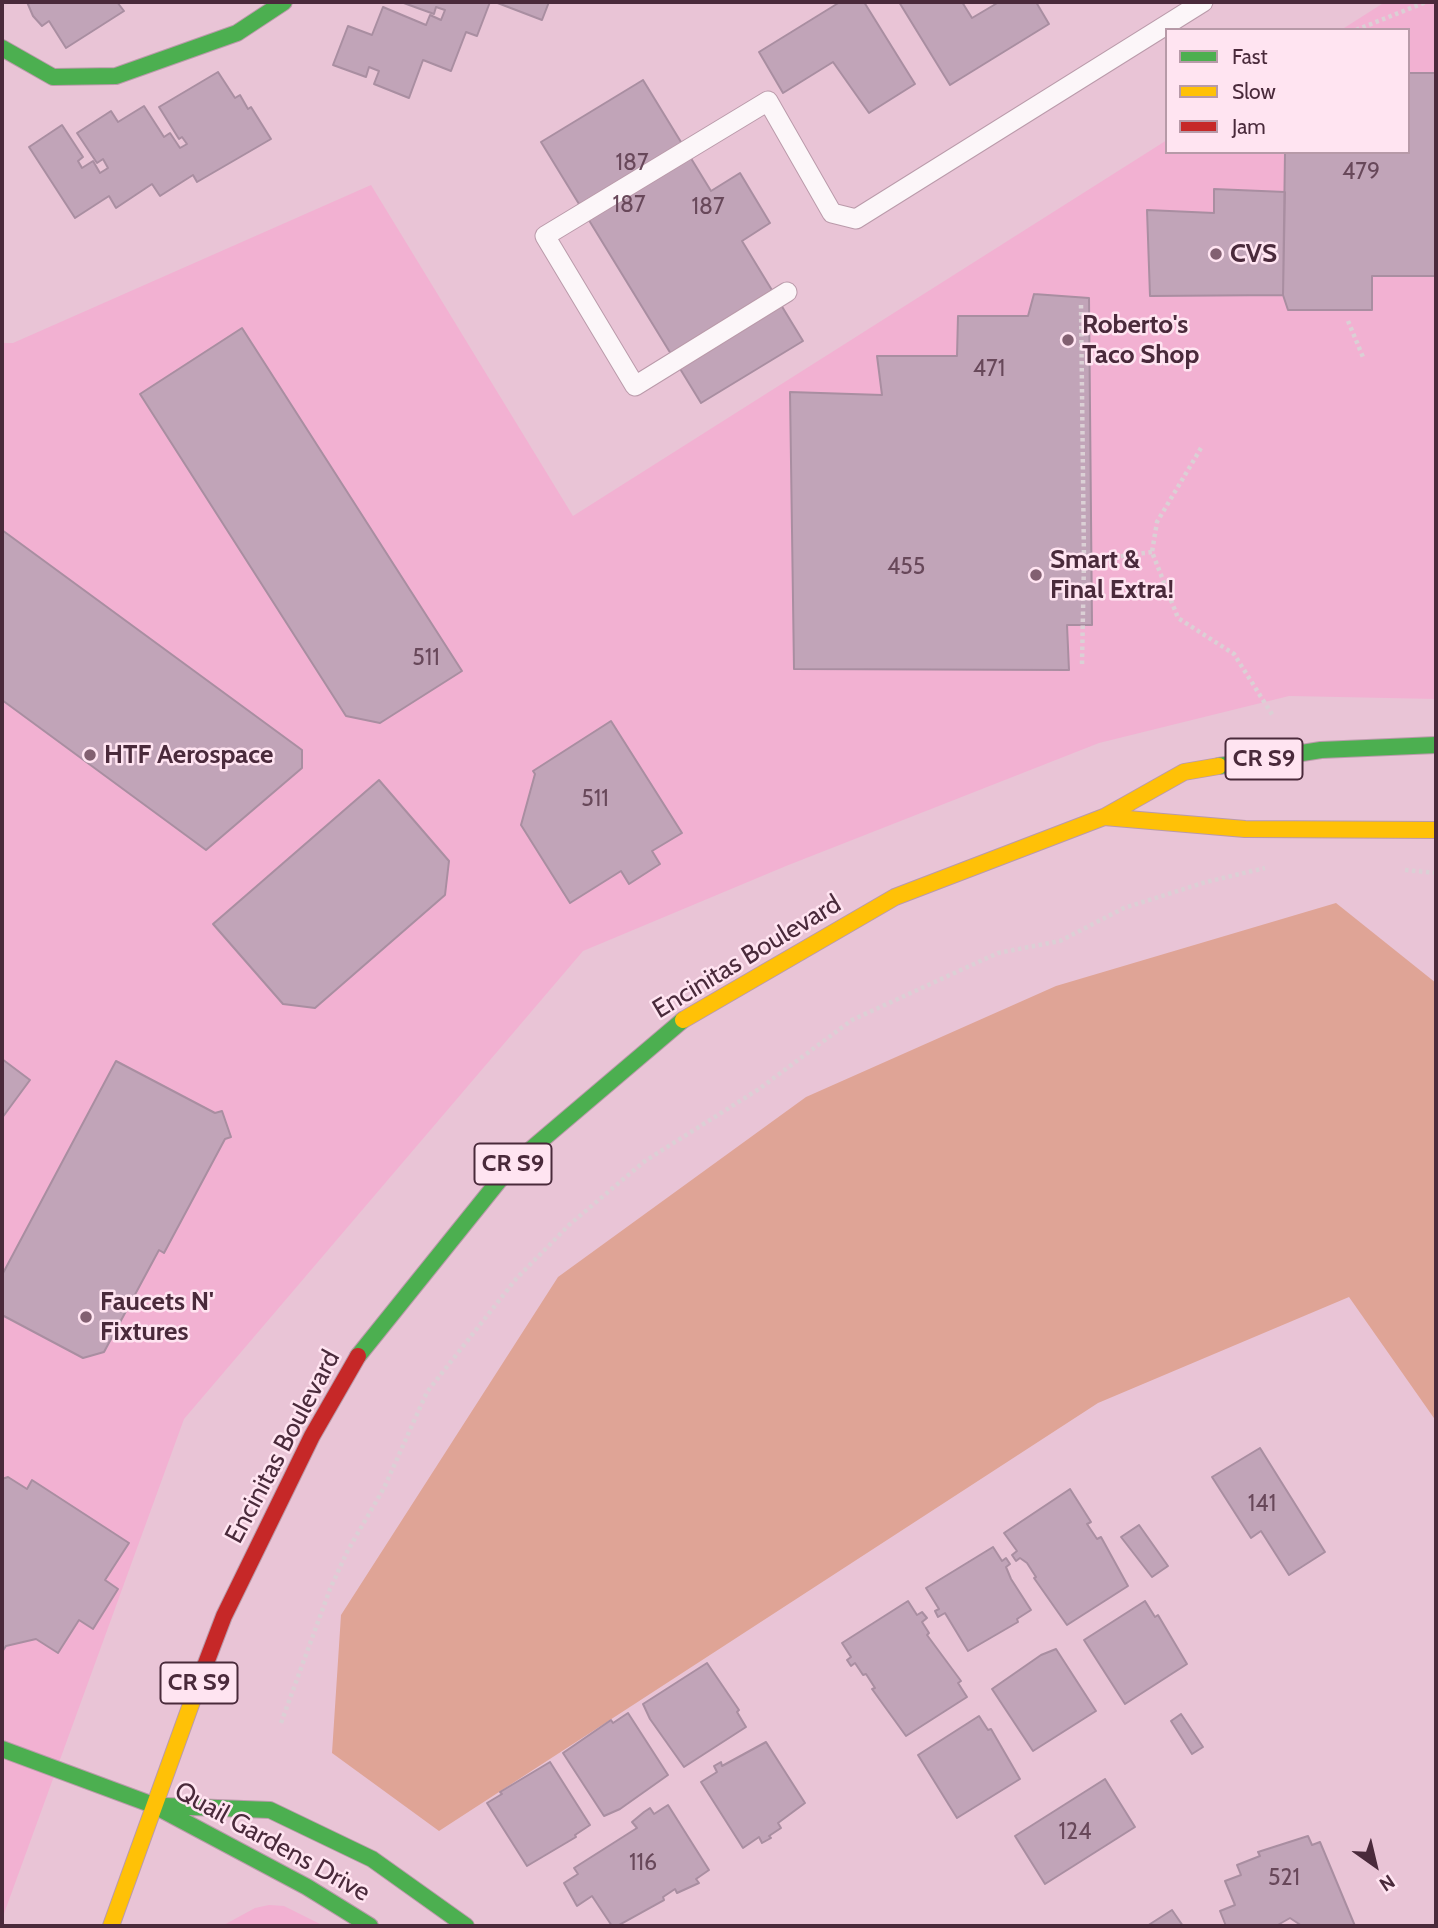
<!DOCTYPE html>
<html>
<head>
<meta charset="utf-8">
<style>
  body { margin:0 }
  #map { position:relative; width:1438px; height:1928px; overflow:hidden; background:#e9c4d6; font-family:Cabin,sans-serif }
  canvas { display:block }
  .frame { position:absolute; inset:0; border:4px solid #4a2a3b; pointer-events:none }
  .legend { position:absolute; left:1165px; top:28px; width:245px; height:126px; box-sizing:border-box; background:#ffe4f1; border:2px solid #b79aa8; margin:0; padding:9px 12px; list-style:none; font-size:21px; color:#4a2a3b }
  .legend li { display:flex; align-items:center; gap:14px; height:35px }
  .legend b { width:35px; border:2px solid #b79aa8 }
  .north { position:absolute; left:1340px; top:1830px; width:70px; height:70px; -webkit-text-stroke:5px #ffe4f1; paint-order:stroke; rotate:146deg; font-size:19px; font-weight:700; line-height:28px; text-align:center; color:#4a2a3b }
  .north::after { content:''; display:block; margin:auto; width:24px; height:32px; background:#4a2a3b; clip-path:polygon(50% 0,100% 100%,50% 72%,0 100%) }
</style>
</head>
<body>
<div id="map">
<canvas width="1438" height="1928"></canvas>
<div class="frame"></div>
<ul class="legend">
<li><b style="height:9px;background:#4caf50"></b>Fast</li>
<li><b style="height:9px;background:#ffc107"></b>Slow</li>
<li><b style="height:9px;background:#c62828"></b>Jam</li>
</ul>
<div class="north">N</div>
</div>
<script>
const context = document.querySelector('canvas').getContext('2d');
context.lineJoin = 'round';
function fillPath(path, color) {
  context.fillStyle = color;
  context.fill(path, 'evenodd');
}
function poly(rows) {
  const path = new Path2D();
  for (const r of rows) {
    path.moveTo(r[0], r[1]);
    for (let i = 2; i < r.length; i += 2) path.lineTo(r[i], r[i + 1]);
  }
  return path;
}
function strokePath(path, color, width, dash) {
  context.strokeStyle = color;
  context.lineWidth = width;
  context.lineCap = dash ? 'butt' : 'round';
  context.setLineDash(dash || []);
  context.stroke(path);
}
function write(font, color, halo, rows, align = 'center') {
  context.font = font + ' Cabin,sans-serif';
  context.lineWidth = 5;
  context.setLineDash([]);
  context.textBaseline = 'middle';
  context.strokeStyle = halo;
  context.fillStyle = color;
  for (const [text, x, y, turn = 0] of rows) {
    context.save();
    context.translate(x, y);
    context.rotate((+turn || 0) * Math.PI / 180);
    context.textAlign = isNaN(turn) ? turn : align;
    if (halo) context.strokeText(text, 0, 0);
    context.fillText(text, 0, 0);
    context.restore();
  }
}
fillPath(poly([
  [1385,2,1436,2,1436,699,1289,696,1099,743,786,866,583,951,184,1419,2,1919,2,343,13,343,371,185,573,516,1167,140,1167,152,1408,152,1408,30,1341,30],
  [269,1905,284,1906,324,1926,222,1926,255,1908]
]), '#f2b1d2');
fillPath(poly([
  [1336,903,1436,983,1436,1421,1349,1297,1098,1403,439,1831,332,1753,341,1615,558,1277,806,1097,1056,986]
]), '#dfa496');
const building = poly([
  [27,2,117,2,124,11,66,48,49,21,42,26,33,16,27,2],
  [401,2,490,2,477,36,466,32,451,71,423,60,409,98,374,84,379,71,369,67,366,77,333,65,348,26,372,35,383,7,426,25,430,15,441,20,445,10,436,7,434,14,401,2],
  [495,2,549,2,542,20,495,2],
  [840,2,864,2,915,84,869,113,833,62,783,93,759,52,840,2],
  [899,2,962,2,972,18,999,2,1036,2,1049,24,950,85,899,2],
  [218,72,235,98,240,95,248,109,251,107,271,139,197,182,193,175,160,196,152,184,116,208,109,196,75,218,29,147,62,125,83,157,78,161,82,168,93,161,100,173,108,168,103,159,97,163,77,133,111,111,118,122,144,106,164,137,170,133,180,148,187,144,182,137,179,139,159,107,218,72],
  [1408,73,1436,73,1436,276,1372,276,1372,310,1288,310,1283,295,1285,152,1408,152,1408,73],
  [643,80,711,191,740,173,770,223,742,241,803,341,701,403,541,142,643,80],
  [1214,189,1285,192,1283,295,1150,296,1147,210,1214,213,1214,189],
  [1034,294,1089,298,1092,625,1067,625,1069,670,794,669,790,392,882,395,877,356,957,356,958,316,1028,316,1034,294],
  [242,328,462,671,380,723,346,716,140,394,242,328],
  [2,530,302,750,302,768,206,850,2,700,2,530],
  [611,721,682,833,652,851,660,864,629,884,621,871,570,903,521,825,535,774,533,771,611,721],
  [379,780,449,861,445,895,315,1008,283,1004,213,924,379,780],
  [2,1059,30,1080,2,1118,2,1059],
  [116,1061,215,1113,222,1111,231,1137,225,1139,164,1253,159,1250,104,1352,83,1358,2,1315,2,1275,116,1061],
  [1260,1448,1325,1552,1289,1575,1261,1531,1251,1538,1212,1477,1260,1448],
  [8,1477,27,1489,32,1480,129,1543,105,1580,118,1589,93,1629,79,1620,58,1653,36,1639,6,1646,2,1652,2,1479,8,1477],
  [1070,1489,1091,1522,1087,1524,1097,1539,1101,1537,1128,1586,1067,1625,1034,1578,1036,1577,1027,1563,1020,1558,1016,1561,1012,1555,1017,1551,1004,1533,1070,1489],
  [1139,1525,1168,1566,1152,1577,1121,1537,1139,1525],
  [993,1547,1002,1561,1006,1558,1010,1564,1006,1567,1011,1579,1031,1610,1017,1619,1018,1622,968,1651,945,1613,938,1617,935,1611,939,1609,926,1588,993,1547],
  [908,1601,917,1615,922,1612,927,1618,922,1622,929,1633,927,1635,961,1681,958,1683,967,1697,906,1736,872,1689,875,1688,866,1674,863,1675,855,1663,851,1666,847,1660,851,1657,842,1643,908,1601],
  [1145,1601,1155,1617,1158,1615,1187,1664,1125,1704,1084,1640,1145,1601],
  [1056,1649,1096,1711,1033,1751,992,1689,1041,1655,1056,1649],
  [707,1663,739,1710,737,1712,746,1727,684,1767,650,1719,643,1704,707,1663],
  [628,1713,668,1775,620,1809,604,1816,563,1753,611,1720,613,1723,628,1713],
  [1181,1714,1203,1747,1192,1754,1171,1721,1181,1714],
  [979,1716,988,1730,991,1729,1020,1779,957,1818,918,1755,979,1716],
  [766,1742,805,1803,778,1823,781,1828,769,1836,771,1838,762,1843,759,1837,743,1848,701,1782,717,1772,714,1766,721,1762,722,1766,766,1742],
  [550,1762,590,1825,575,1835,576,1837,527,1866,487,1803,502,1794,500,1792,550,1762],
  [1105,1779,1135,1827,1045,1884,1015,1836,1105,1779],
  [668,1805,709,1870,696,1879,699,1883,677,1893,675,1889,663,1897,664,1900,617,1926,612,1926,592,1896,577,1906,564,1883,578,1874,574,1868,637,1828,632,1822,644,1812,650,1808,654,1814,668,1805],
  [1308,1836,1312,1845,1320,1842,1355,1926,1302,1926,1290,1918,1276,1926,1226,1926,1220,1911,1235,1905,1225,1881,1241,1875,1237,1865,1260,1856,1258,1852,1308,1836],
  [1172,1910,1183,1926,1147,1926,1172,1910]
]);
fillPath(building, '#c1a4b8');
strokePath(building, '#a98ea1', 2);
const lane = poly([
  [787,292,635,386,545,236,768,101,832,213,856,219,1203,2]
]);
const fast = poly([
  [2,48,53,77,116,76,237,33,284,2],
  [1219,766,1321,750,1436,745],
  [358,1356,510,1167,683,1020],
  [2,1749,153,1805,307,1887,370,1926],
  [165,1806,270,1810,372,1859,466,1926]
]);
const slow = poly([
  [1104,817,1245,829,1436,830],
  [683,1020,895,897,1104,817,1184,772,1219,766],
  [111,1926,203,1671]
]);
const jam = poly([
  [203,1671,224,1616,312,1436,358,1356]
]);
strokePath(lane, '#ba9aaa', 21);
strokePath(fast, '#ba9aaa', 18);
strokePath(slow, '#ba9aaa', 18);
strokePath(jam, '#ba9aaa', 18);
strokePath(poly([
  [1356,30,1426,2],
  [1081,305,1084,561],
  [1348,321,1363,357],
  [1201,448,1157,522,1152,552,1178,618,1234,654,1273,716],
  [1082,664,1084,561,1152,552],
  [1405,870,1436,873],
  [281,1723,330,1589,348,1550,384,1488,427,1392,516,1279,569,1225,645,1161,759,1089,852,1020,998,953,1060,941,1124,908,1206,882,1265,868]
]), '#dbd0d5', 4.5, [3.5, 3.5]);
strokePath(lane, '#fcf6f9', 19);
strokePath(fast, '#4caf50', 16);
strokePath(slow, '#ffc107', 16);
strokePath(jam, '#c62828', 16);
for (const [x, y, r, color] of [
  [1216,254,7,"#826071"],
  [1068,340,7,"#826071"],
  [1036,575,7,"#826071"],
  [90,755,7,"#826071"],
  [86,1317,7,"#826071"]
]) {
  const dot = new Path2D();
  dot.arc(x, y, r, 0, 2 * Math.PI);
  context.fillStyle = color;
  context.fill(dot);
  strokePath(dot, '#ffe4f1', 2.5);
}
write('23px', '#68485a', null, [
  ["187",632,163],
  ["479",1361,172],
  ["187",629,205],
  ["187",708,207],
  ["471",989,369],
  ["455",906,567],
  ["511",426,658],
  ["511",595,799],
  ["141",1262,1504],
  ["124",1075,1832],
  ["116",643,1863],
  ["521",1284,1878]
]);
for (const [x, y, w] of [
  [1264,759,77],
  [513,1164,77],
  [199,1683,77]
]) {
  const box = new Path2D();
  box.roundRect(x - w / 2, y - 20.5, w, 41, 5);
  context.fillStyle = '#ffe4f1';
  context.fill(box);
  strokePath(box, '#4a2a3b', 2);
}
write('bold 24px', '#4a2a3b', null, [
  ["CR S9",1264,759],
  ["CR S9",513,1164],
  ["CR S9",199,1683]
]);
write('bold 26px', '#4a2a3b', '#ffe4f1', [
  ["CVS",1230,254],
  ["Roberto's",1082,325],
  ["Taco Shop",1082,355],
  ["Smart &",1050,560],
  ["Final Extra!",1050,590],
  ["HTF Aerospace",104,755],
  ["Faucets N'",100,1302],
  ["Fixtures",100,1332]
], 'left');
write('26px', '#4a2a3b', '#ffe4f1', [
  ["Encinitas Boulevard",747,957,-31],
  ["Encinitas Boulevard",283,1447,-62],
  ["Quail Gardens Drive",272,1842,29]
]);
</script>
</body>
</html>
